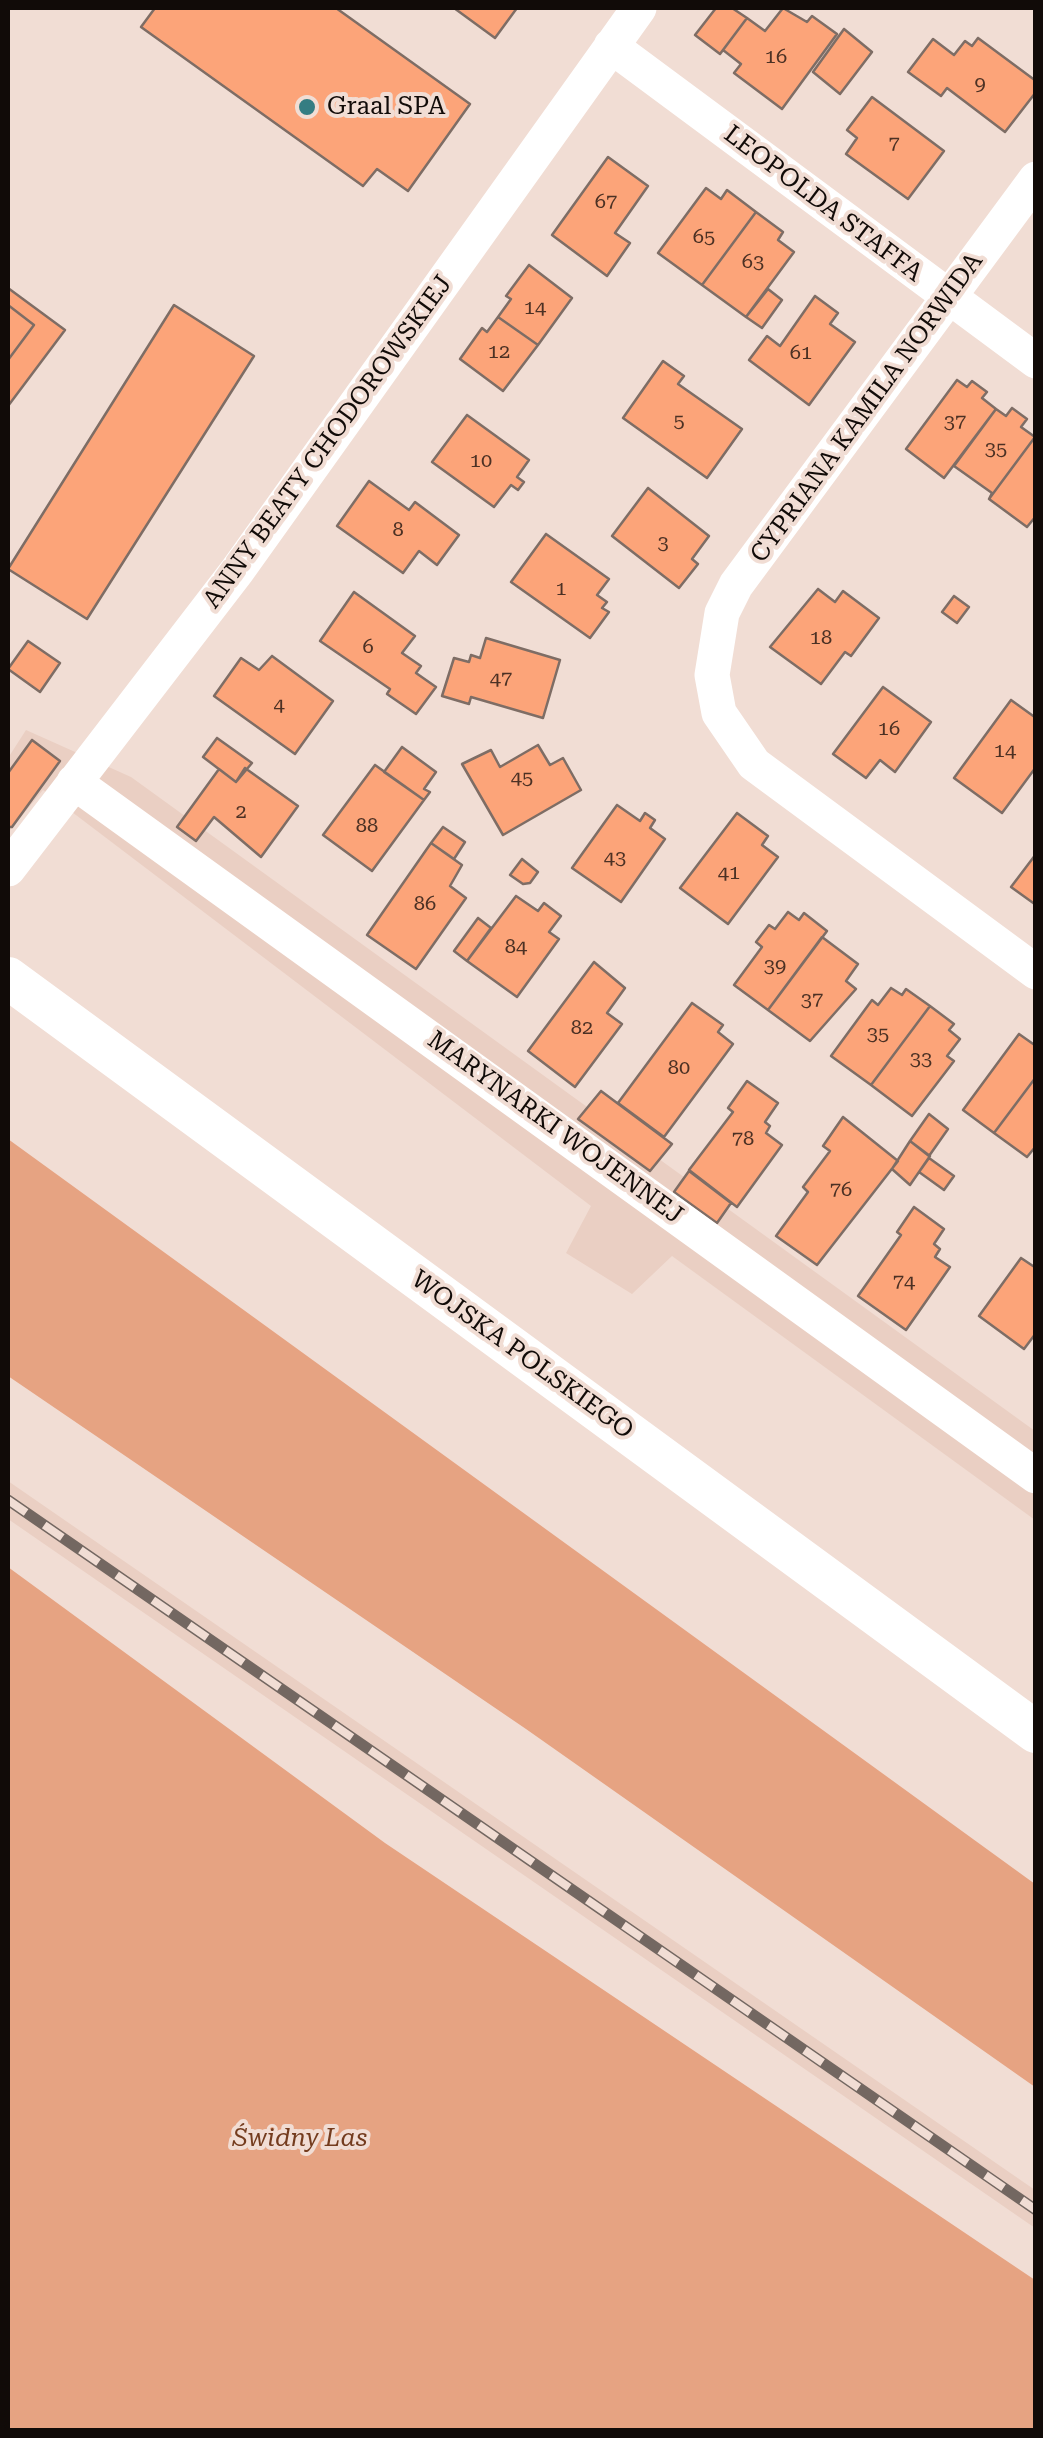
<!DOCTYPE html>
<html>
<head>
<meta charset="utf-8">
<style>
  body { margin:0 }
  #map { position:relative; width:1043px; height:2438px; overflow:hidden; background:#f1ddd4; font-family:"Roboto Serif",serif }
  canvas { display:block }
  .frame { position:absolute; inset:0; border:10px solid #110b08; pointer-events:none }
</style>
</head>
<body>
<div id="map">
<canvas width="1043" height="2438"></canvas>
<div class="frame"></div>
</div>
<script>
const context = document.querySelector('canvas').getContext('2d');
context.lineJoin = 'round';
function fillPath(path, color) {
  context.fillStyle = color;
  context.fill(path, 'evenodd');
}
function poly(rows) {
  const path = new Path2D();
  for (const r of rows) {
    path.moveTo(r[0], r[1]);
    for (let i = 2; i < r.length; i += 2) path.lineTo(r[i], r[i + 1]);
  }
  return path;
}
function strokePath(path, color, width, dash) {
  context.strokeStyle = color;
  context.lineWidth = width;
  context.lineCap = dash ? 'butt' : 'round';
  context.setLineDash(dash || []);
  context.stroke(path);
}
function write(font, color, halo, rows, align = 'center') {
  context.font = font + ' "Roboto Serif",serif';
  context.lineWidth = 8;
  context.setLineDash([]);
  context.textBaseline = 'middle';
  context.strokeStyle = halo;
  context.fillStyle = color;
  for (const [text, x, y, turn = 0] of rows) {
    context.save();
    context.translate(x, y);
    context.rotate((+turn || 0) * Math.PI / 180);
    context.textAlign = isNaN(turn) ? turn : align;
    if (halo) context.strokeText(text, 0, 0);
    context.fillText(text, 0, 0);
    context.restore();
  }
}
fillPath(poly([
  [26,730,131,777,1035,1431,1035,1520,672,1256,632,1294,566,1253,591,1206,43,790,8,833,8,758],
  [8,1481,1035,2190,1035,2228,8,1519]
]), '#eacfc3');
fillPath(poly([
  [8,1139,1035,1884,1035,2087,526,1729,8,1376],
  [8,1567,385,1843,1035,2280,1035,2430,8,2430]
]), '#e6a382');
const building = poly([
  [155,8,336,8,470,104,408,191,377,169,363,186,141,27,155,8],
  [454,8,517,8,495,38,454,8],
  [716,8,732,8,747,18,720,54,695,35,716,8],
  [783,8,807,22,812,16,837,34,782,109,734,73,741,64,723,50,747,18,765,31,783,8],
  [844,29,872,52,840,94,813,72,844,29],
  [978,38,1036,81,1036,92,1005,132,947,88,941,96,908,72,933,39,954,55,965,41,972,46,978,38],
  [872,97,944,151,908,199,846,154,857,138,847,130,872,97],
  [608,157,648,186,615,233,630,243,607,276,552,235,608,157],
  [706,188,721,199,727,190,756,212,702,285,658,253,706,188],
  [756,212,783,232,778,240,794,252,746,317,702,285,756,212],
  [529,265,572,298,538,345,498,317,511,299,506,296,529,265],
  [8,288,65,330,8,406,8,360,34,325,8,305,8,288],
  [768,289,782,300,762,328,746,317,768,289],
  [815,296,838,313,830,324,855,342,809,405,749,360,767,336,780,346,815,296],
  [8,305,34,325,8,360,8,305],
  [174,305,254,356,87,619,8,569,174,305],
  [498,317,538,345,503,391,460,359,482,328,487,332,498,317],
  [663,361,684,376,678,384,742,429,707,478,623,418,663,361],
  [957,380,967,387,972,381,987,392,982,398,996,409,944,478,906,449,957,380],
  [1012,408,1027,419,1021,427,1035,437,989,499,992,493,954,466,996,409,1006,416,1012,408],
  [467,415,529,460,517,477,524,482,518,490,511,485,494,507,432,462,467,415],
  [1035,437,1036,516,1027,527,989,499,1035,437],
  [369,481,409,510,415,502,459,535,437,565,419,551,403,573,337,526,369,481],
  [648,488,709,536,692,559,698,564,679,588,612,536,648,488],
  [546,534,609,579,597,595,607,602,602,608,609,612,590,638,511,582,546,534],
  [818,589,835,602,843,591,879,618,851,656,845,652,821,684,770,647,818,589],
  [354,592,415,636,402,653,421,666,416,673,436,687,416,714,387,694,390,689,320,641,354,592],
  [954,596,969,607,957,623,942,612,954,596],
  [486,638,560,660,543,718,471,697,469,704,442,696,454,658,469,662,471,655,480,658,486,638],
  [28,641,60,663,40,692,8,669,28,641],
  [272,656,333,701,295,754,214,696,241,658,259,670,272,656],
  [883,687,931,722,895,772,880,760,866,778,833,754,883,687],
  [1011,700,1036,718,1036,767,1002,813,954,778,1011,700],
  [217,738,252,763,236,782,203,757,217,738],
  [32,740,60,761,12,827,8,827,8,773,32,740],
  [538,745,550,765,563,758,581,790,503,835,462,764,491,750,500,767,538,745],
  [402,747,436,772,424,789,430,792,424,800,384,772,402,747],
  [375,765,424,800,372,871,323,835,375,765],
  [245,768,298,806,261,857,214,817,196,841,177,827,219,769,236,782,245,768],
  [617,805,640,821,645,813,655,820,650,828,665,839,621,902,572,868,617,805],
  [737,813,768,836,762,845,778,857,728,924,680,888,737,813],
  [443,827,465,842,454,859,431,843,443,827],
  [431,843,462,865,450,886,466,898,416,969,367,935,431,843],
  [1036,854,1036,905,1011,887,1036,854],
  [522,859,538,872,530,883,523,884,510,875,522,859],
  [516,896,538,911,544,903,561,916,549,932,559,939,517,997,467,961,516,896],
  [788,912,799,920,804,913,827,931,768,1010,734,985,762,947,756,942,769,925,775,929,788,912],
  [478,918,491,928,467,961,454,951,478,918],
  [822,937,858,964,846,981,856,989,810,1041,768,1010,822,937],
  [594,962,625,988,607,1013,622,1024,575,1087,528,1051,594,962],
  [891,988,902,995,906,989,930,1006,871,1085,831,1056,872,1000,878,1005,891,988],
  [692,1003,723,1025,718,1032,733,1044,664,1137,618,1103,692,1003],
  [930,1006,954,1024,949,1030,960,1039,947,1056,954,1061,912,1116,871,1085,930,1006],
  [1019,1034,1036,1046,1036,1077,994,1133,963,1110,1019,1034],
  [1036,1077,1036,1146,1027,1157,994,1133,1036,1077],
  [747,1081,778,1103,765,1122,770,1126,766,1133,782,1145,737,1207,689,1170,733,1112,728,1108,747,1081],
  [601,1091,672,1144,650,1171,578,1119,601,1091],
  [929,1114,948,1129,929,1156,910,1141,929,1114],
  [843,1117,898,1161,817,1265,776,1236,808,1192,803,1187,830,1151,823,1146,843,1117],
  [910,1141,930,1156,910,1185,892,1169,910,1141],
  [929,1158,954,1176,944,1190,919,1172,929,1158],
  [689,1171,731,1203,717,1223,674,1192,689,1171],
  [914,1207,944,1229,934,1244,940,1249,935,1257,950,1267,906,1330,858,1296,901,1235,897,1232,914,1207],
  [1021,1258,1036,1268,1036,1333,1024,1349,979,1316,1021,1258]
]);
fillPath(building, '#fca479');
strokePath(building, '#7e6d65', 2.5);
strokePath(poly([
  [611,46,1036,361],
  [1036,179,736,585,722,613,712,675,719,713,754,764,1036,972],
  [74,782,1036,1476],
  [8,869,237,571,639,8]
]), '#fff', 35);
strokePath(poly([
  [8,978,1036,1732]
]), '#fff', 42);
const rail = poly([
  [8,1500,1036,2210]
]);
strokePath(rail, '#736761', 11);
strokePath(rail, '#f1ddd4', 8, [22]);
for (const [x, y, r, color] of [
  [307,107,10,"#357d82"]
]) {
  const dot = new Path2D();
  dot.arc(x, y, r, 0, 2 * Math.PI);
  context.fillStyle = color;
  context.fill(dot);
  strokePath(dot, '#f1ddd4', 4);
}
write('20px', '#4c3124', null, [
  ["16",776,57],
  ["9",980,84],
  ["7",894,144],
  ["67",606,202],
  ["65",704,237],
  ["63",753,262],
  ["14",535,308],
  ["12",499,352],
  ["61",801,353],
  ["5",679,421],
  ["37",955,422],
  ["35",996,449],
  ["10",481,461],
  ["8",398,530],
  ["3",663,543],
  ["1",561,589],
  ["18",821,638],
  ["6",368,647],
  ["47",501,679],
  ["4",279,705],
  ["16",889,729],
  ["14",1005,751],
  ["45",522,778],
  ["2",241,812],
  ["88",367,826],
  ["43",615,858],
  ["41",729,873],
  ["86",425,904],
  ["84",516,947],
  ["39",775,966],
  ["37",812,1000],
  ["82",582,1028],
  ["35",878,1034],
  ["33",921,1059],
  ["80",679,1068],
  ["78",743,1139],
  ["76",841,1190],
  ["74",904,1282]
]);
write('25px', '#110b08', '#f1ddd4', [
  ["Graal SPA",327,107]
], 'left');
write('25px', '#110b08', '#f1ddd4', [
  ["LEOPOLDA STAFFA",823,204,37],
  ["CYPRIANA KAMILA NORWIDA",867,408,-54],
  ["ANNY BEATY CHODOROWSKIEJ",328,442,-54],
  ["MARYNARKI WOJENNEJ",555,1128,36],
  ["WOJSKA POLSKIEGO",522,1355,36]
]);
write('italic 25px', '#743c1e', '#f1ddd4', [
  ["Świdny Las",300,2139]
]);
</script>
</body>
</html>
